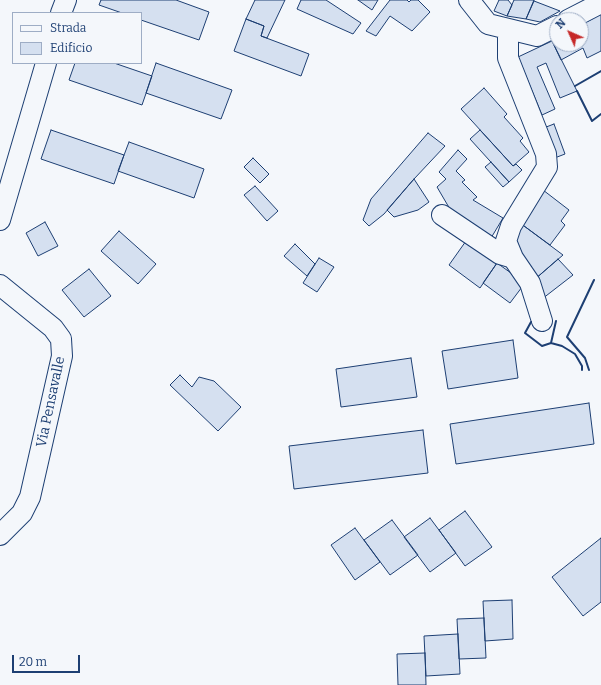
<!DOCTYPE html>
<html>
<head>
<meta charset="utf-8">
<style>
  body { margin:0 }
  #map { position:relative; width:601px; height:685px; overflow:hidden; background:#f4f7fb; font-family:Bitter,serif }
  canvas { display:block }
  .legend { position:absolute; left:12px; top:12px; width:130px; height:52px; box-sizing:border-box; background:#f4f7fb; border:1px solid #9eadc5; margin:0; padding:5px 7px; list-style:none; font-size:12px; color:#1d3f73 }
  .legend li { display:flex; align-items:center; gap:8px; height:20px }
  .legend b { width:20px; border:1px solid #9eadc5 }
  .north { position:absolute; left:549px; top:12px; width:40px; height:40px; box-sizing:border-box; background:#f4f7fb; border:1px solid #9eadc5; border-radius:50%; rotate:315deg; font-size:11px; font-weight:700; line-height:16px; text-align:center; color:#1d3f73 }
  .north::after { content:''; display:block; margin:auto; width:14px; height:18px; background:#c62828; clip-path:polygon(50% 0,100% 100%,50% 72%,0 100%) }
  .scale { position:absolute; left:12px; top:655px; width:68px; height:18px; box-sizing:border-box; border:2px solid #1d3f73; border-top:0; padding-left:5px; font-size:12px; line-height:14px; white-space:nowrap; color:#1d3f73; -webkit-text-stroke:3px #f4f7fb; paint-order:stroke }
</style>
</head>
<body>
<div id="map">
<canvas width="601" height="685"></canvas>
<ul class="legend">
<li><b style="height:5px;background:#f4f7fb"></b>Strada</li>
<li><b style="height:11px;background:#d5e0f0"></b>Edificio</li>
</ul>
<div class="north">N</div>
<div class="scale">20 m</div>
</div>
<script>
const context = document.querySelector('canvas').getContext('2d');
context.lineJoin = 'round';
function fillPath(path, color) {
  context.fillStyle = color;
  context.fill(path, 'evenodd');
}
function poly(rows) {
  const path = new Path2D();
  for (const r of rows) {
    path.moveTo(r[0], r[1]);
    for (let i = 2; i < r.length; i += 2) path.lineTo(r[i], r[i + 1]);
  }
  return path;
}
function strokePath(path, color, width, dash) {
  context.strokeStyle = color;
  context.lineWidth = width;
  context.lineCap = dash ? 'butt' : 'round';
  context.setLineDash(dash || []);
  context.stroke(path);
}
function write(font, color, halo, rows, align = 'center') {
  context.font = font + ' Bitter,serif';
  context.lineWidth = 3;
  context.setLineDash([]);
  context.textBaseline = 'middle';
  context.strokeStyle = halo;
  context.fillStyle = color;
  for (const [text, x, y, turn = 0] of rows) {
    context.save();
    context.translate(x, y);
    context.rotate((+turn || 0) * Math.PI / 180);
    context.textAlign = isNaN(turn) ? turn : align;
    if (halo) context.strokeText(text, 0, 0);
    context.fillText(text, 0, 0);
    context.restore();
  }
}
const building = poly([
  [101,0,176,0,209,12,199,40,141,20,141,13,122,13,99,5,101,0],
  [255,0,285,0,267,38,261,36,264,26,246,19,255,0],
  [301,0,326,0,361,23,353,34,297,9,301,0],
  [358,0,378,0,372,10,358,0],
  [390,0,407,0,409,2,411,0,418,0,430,12,412,31,390,16,376,36,366,31,390,0],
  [499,0,508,0,512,5,507,16,494,11,499,0],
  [514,0,534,0,526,19,507,16,514,0],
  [534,1,560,11,540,22,526,19,534,1],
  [601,14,601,51,587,58,583,48,561,60,552,41,557,38,557,44,581,44,581,25,601,14],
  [246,19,264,26,261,36,309,54,301,76,234,51,246,19],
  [552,41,577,91,560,98,546,63,537,67,555,109,542,115,518,57,552,41],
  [75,63,114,63,152,76,142,105,69,80,75,63],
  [156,63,232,90,221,119,146,93,156,63],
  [484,88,507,114,504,117,523,138,520,141,529,152,513,166,461,109,484,88],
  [554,124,565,154,552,159,541,129,554,124],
  [51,130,124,155,114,184,41,159,51,130],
  [480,130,513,166,516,164,522,170,509,182,470,139,480,130],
  [428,133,445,146,414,179,384,214,369,226,363,220,371,199,428,133],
  [129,142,204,169,194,198,118,171,129,142],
  [458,150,467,159,456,171,465,180,462,182,477,197,473,200,503,218,491,238,454,216,437,187,446,179,439,172,458,150],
  [253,158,269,174,260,183,244,167,253,158],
  [491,162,509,182,503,187,485,167,491,162],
  [414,179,429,202,418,210,394,217,387,210,414,179],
  [255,186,278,211,267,221,244,195,255,186],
  [543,190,569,210,561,221,565,225,550,245,520,223,543,190],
  [45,222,58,246,38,256,26,233,45,222],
  [520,223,563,255,534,280,516,240,520,223],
  [119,231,156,264,138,284,101,251,119,231],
  [466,241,497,263,480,288,449,265,466,241],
  [295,244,315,264,307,276,284,256,295,244],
  [319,258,334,267,317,292,303,283,319,258],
  [558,259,573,275,542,299,534,280,558,259],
  [497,263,525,283,510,303,483,283,497,263],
  [89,269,111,296,84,317,62,290,89,269],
  [513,340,518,378,448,389,442,351,513,340],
  [411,358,417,397,341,407,336,369,411,358],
  [180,375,192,387,199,377,214,381,241,407,218,431,170,385,180,375],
  [589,403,594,444,456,464,450,424,589,403],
  [423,430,428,473,294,489,289,446,423,430],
  [465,511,492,547,465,566,439,530,465,511],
  [430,518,456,553,430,572,404,537,430,518],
  [392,520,418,555,390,575,364,540,392,520],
  [355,528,380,562,355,580,331,545,355,528],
  [601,538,601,602,583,616,552,577,601,538],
  [512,600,513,639,485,641,483,601,512,600],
  [484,618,486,658,459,659,457,619,484,618],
  [458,634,460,674,426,676,424,636,458,634],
  [425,653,426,685,398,685,397,654,425,653]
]);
fillPath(building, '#d5e0f0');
strokePath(building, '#1d3f73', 1);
const minor = poly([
  [469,0,488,24,537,36,557,26],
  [61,13,66,0],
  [568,20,601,3],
  [508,29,508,58,546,154,547,167,511,226,506,241,513,258,530,283,542,321],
  [442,215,500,254,513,258],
  [0,220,46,63],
  [0,285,53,328,61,339,62,356,30,497,22,513,0,535]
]);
strokePath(minor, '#1d3f73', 22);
strokePath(minor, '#f4f7fb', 20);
strokePath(poly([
  [575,86,601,71],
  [577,91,592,121,601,114],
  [531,322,525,333,542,346,551,343,562,346,575,354,582,366,582,370],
  [551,343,556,321],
  [589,370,585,358,567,337,594,280]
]), '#1d3f73', 2);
write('14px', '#1d3f73', '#f4f7fb', [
  ["Via Pensavalle",51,402,-78]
]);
</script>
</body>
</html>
